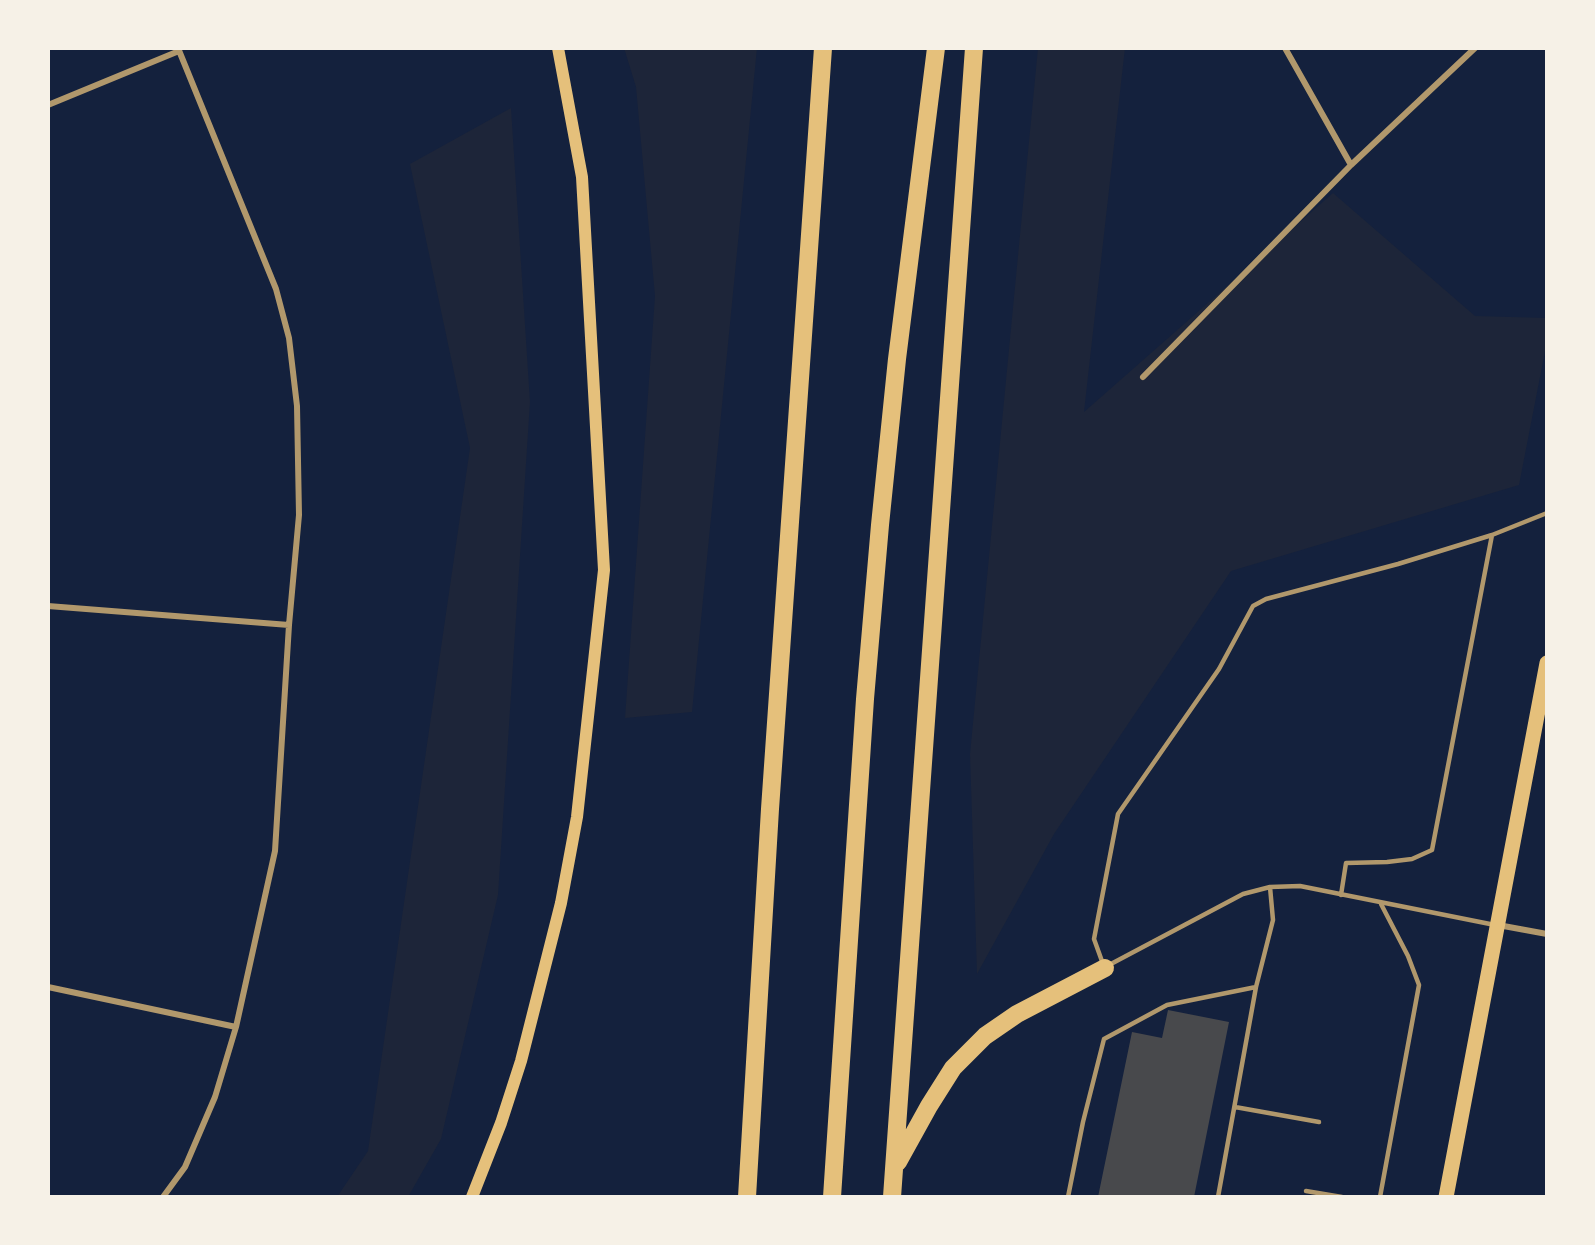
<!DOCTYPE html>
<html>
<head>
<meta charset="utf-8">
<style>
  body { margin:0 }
  #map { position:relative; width:1595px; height:1245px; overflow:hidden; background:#14213d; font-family:Signika,sans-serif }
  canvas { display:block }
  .frame { position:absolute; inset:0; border:50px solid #f6f1e7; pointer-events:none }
</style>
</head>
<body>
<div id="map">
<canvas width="1595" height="1245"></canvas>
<div class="frame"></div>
</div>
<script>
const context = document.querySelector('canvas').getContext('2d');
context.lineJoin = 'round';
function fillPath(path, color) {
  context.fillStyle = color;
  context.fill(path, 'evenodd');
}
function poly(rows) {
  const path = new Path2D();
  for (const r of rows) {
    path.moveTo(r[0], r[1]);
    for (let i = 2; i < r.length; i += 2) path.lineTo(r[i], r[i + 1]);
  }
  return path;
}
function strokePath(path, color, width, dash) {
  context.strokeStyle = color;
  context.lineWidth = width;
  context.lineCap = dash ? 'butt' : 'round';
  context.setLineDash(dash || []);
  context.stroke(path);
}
fillPath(poly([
  [624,48,757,48,692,712,625,718,655,296,636,87],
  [1038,48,1125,48,1084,412,1333,193,1475,316,1547,318,1547,341,1519,485,1231,571,1054,834,977,974,970,754],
  [511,108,530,402,498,895,441,1139,408,1197,337,1197,368,1151,470,448,410,164]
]), '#1d2539');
fillPath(poly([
  [1168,1010,1229,1022,1194,1197,1098,1197,1132,1032,1162,1038]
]), '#48494c');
strokePath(poly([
  [1341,895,1346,863,1387,862,1412,859,1432,850,1492,535],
  [1103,964,1094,939,1118,814,1219,669,1253,606,1266,599,1398,564,1492,535,1547,513],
  [1109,965,1243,894,1270,887,1300,886,1495,925],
  [1235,1107,1319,1122],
  [1306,1191,1342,1197],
  [1068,1197,1083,1122,1104,1039,1167,1005,1256,987],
  [1218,1197,1256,987,1273,920,1270,887],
  [1380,1197,1419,985,1408,956,1381,904]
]), '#b1986c', 4.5);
strokePath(poly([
  [1285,48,1351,165],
  [48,105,179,51],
  [1143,377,1351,165,1475,48],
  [48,606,289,625],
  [1498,925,1547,934],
  [48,987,236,1027],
  [163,1197,185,1167,215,1097,236,1027,275,851,289,625,299,515,297,406,289,338,276,289,178,48]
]), '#b1986c', 6);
strokePath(poly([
  [472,1197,501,1123,521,1061,561,903,577,817,604,570,582,177,558,48]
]), '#e5c07b', 12);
strokePath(poly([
  [1446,1197,1547,663]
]), '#e5c07b', 15);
strokePath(poly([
  [898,1162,929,1106,953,1068,985,1036,1017,1014,1105,968],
  [747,1197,770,809,823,48],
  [832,1197,865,699,880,525,897,359,936,48],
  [892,1197,974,48]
]), '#e5c07b', 18);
</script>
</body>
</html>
